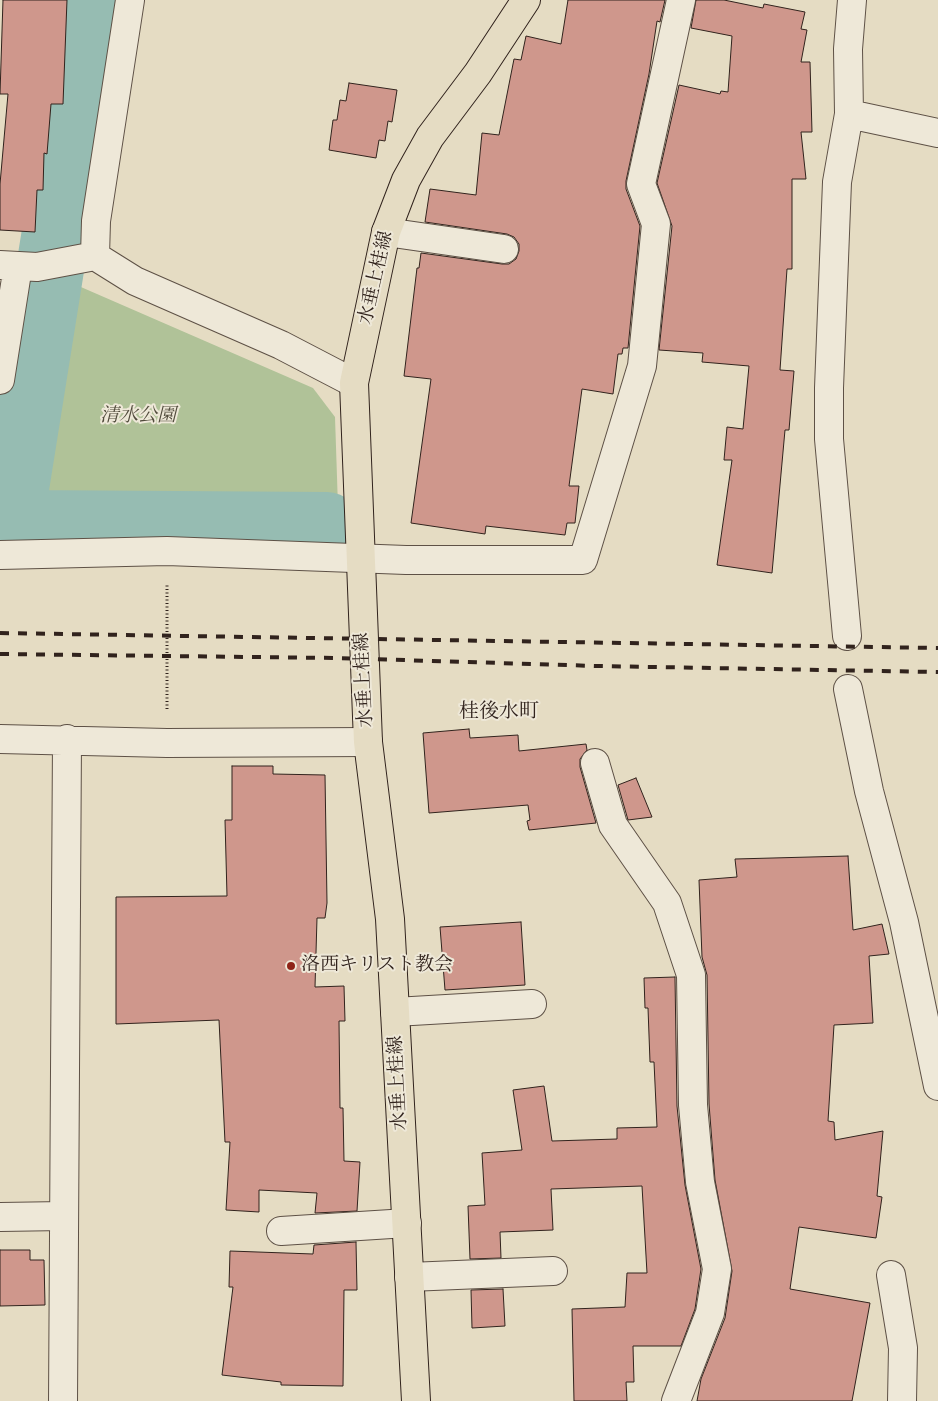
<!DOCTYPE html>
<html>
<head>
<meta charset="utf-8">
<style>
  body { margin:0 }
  canvas { display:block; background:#e5dcc3 }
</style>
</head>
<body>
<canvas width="938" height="1401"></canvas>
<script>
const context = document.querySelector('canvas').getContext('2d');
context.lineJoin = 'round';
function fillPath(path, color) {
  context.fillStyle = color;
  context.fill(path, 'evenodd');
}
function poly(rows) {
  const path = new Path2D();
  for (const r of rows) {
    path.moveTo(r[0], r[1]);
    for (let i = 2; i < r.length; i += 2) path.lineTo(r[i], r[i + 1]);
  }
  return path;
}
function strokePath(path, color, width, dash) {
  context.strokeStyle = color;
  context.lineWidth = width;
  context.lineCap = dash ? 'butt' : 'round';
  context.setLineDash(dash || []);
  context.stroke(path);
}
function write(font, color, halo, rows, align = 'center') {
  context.font = font + ' "IM FELL DW Pica","Noto Serif JP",serif';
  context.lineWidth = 4;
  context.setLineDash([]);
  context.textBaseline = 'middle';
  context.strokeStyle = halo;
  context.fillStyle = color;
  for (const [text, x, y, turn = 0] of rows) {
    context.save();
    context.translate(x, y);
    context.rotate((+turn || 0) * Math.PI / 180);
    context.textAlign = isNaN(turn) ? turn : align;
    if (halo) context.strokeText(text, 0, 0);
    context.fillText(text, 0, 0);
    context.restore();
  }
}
fillPath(poly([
  [74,284,313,388,335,417,338,507,336,514,26,512,59,287]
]), '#b0c298');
strokePath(poly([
  [93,0,11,513,22,524,327,526]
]), '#96bcb2', 68);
const building = poly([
  [3,0,67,0,63,104,51,104,47,154,44,153,43,190,37,190,35,232,0,230,0,184,8,94,0,94,3,0],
  [568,0,665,0,660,22,657,21,649,74,626,181,626,189,640,226,628,348,623,348,622,354,618,354,613,394,582,389,569,486,579,486,575,523,567,523,565,535,486,526,485,534,411,523,431,379,404,376,417,268,419,268,421,253,502,264,509,264,516,259,519,251,519,244,514,237,507,234,425,222,430,189,476,195,482,133,499,135,514,59,521,60,526,36,561,44,568,0],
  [696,0,724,0,763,8,764,4,805,12,801,29,807,30,801,62,810,62,812,132,801,132,806,179,792,179,792,269,787,269,780,370,794,371,789,430,785,430,772,573,717,565,732,460,724,460,727,427,743,429,749,366,702,362,703,353,659,350,672,226,657,183,679,85,720,94,721,91,728,92,732,36,691,28,696,0],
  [349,83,397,90,392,122,388,121,385,141,379,140,376,158,329,150,333,120,337,120,340,100,346,101,349,83],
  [469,729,470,738,518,735,519,751,586,744,587,750,580,759,580,767,596,823,529,830,527,821,530,820,528,805,429,813,423,733,469,729],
  [232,766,273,766,273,774,325,775,327,903,325,918,317,918,315,987,344,986,345,1021,339,1021,340,1108,343,1108,344,1161,360,1162,357,1211,315,1213,317,1193,259,1190,259,1212,226,1210,230,1142,225,1142,219,1020,116,1024,116,897,227,896,225,820,232,820,232,766],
  [636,778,652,817,628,820,618,785,636,778],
  [848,856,853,930,882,924,889,954,869,956,873,1023,834,1025,828,1121,834,1122,835,1140,883,1131,877,1196,882,1197,876,1238,799,1227,790,1289,870,1303,852,1401,697,1401,701,1379,725,1318,732,1271,715,1180,709,1104,707,975,702,957,699,880,737,877,735,859,848,856],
  [521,922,525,985,445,990,440,927,521,922],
  [675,977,677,1106,685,1185,701,1269,695,1309,681,1346,633,1346,634,1382,626,1382,627,1401,574,1401,572,1309,625,1307,627,1273,647,1273,642,1186,551,1189,553,1230,500,1232,501,1258,470,1259,468,1206,485,1205,482,1153,522,1150,513,1090,544,1086,552,1141,617,1139,617,1128,657,1127,654,1062,650,1062,648,1008,645,1008,644,978,675,977],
  [356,1242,357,1290,344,1290,343,1386,281,1385,281,1382,222,1375,233,1287,229,1287,230,1251,313,1254,314,1245,356,1242],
  [0,1250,30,1250,30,1260,44,1260,45,1305,0,1306,0,1250],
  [503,1289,505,1326,472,1328,471,1290,503,1289]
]);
fillPath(building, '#cf978c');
strokePath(building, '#31231d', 1);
const minor = poly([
  [130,0,96,221,95,256,135,281,281,345,354,383],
  [849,114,938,133],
  [386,232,504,249],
  [0,265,37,267,95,256],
  [0,380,18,266],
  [0,555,167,551,406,560,583,560,642,366,656,224,641,184,681,0],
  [847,636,829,439,829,388,837,182,849,114,848,49,852,0],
  [848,689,869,791,904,922,938,1086],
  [0,739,167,743,368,742],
  [595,763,613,825,667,903,691,975,693,1105,700,1182,717,1269,710,1313,676,1401],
  [395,1012,532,1004],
  [0,1217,63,1216],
  [281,1231,407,1223],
  [891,1275,903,1348,902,1401],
  [409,1277,553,1271],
  [63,1401,67,739]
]);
const major = poly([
  [416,1401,390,919,368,742,354,383,386,232,406,180,430,137,478,73,526,0]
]);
strokePath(minor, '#5e5146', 30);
strokePath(major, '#31231d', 30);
strokePath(poly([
  [167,709,167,583]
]), '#31231d', 3, [1, 2.5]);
strokePath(minor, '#eee8d8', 28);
strokePath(major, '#e5dcc3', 28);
strokePath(poly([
  [0,633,938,648],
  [0,654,336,658,597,666,938,672]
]), '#31231d', 4, [9, 9]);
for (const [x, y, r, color] of [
  [291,966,5,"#8f2418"]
]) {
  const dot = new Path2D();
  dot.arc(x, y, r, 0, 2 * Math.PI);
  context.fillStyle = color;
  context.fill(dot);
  strokePath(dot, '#eee8d8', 2);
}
write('19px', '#31231d', '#eee8d8', [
  ["水垂上桂線",377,278,-77],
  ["水垂上桂線",365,680,-93],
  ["水垂上桂線",399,1083,-93]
]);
write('italic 19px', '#514b3c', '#eee8d8', [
  ["清水公園",138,417]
]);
write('19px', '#31231d', '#eee8d8', [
  ["洛西キリスト教会",301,966]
], 'left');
write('20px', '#31231d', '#eee8d8', [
  ["桂後水町",499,713]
]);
</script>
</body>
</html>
